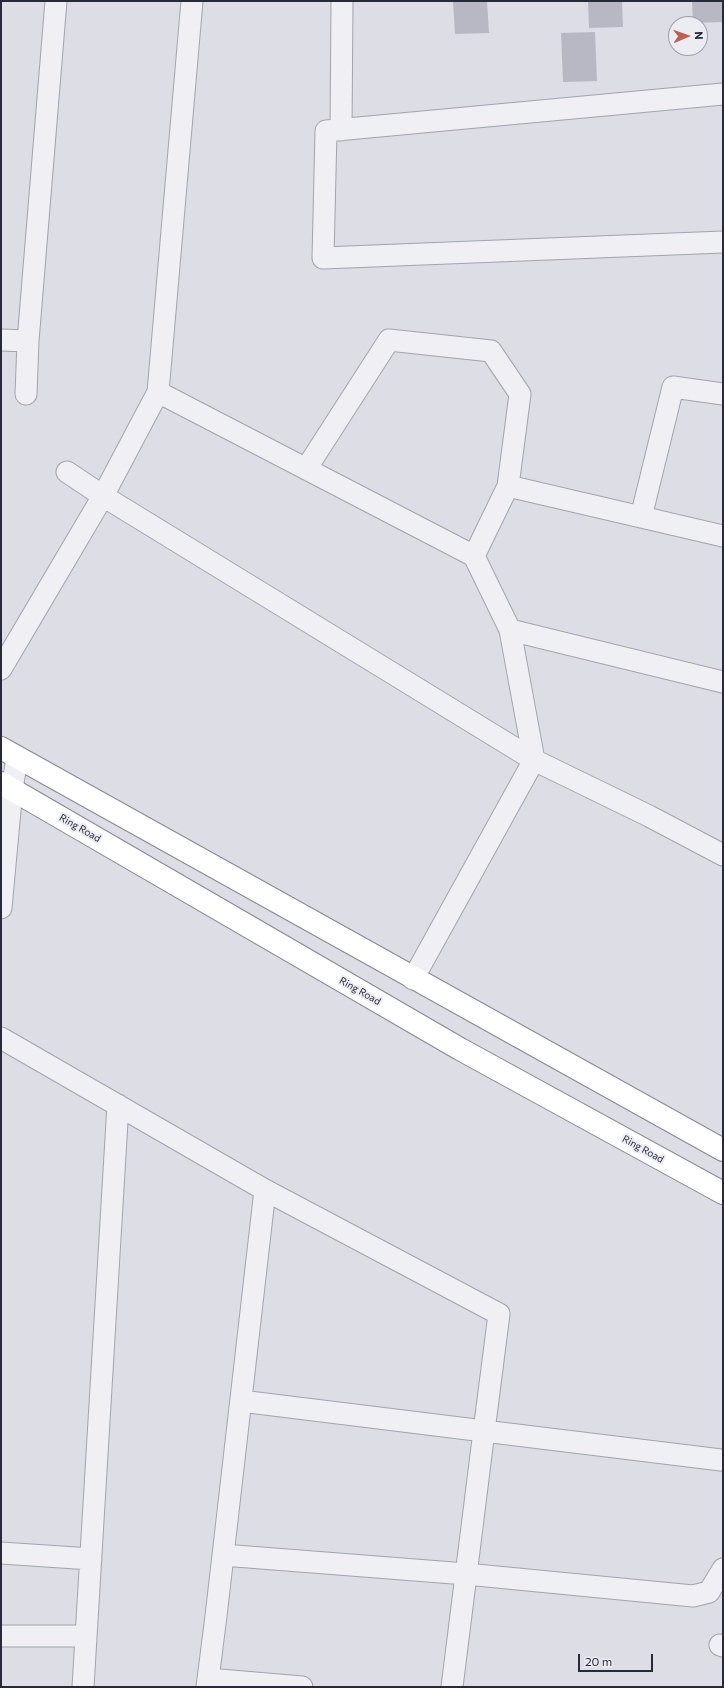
<!DOCTYPE html>
<html>
<head>
<meta charset="utf-8">
<style>
  body { margin:0 }
  #map { position:relative; width:724px; height:1688px; overflow:hidden; background:#dddde5; font-family:Commissioner,sans-serif }
  canvas { display:block }
  .frame { position:absolute; inset:0; border:2px solid #282939; pointer-events:none }
  .north { position:absolute; left:668px; top:16px; width:40px; height:40px; box-sizing:border-box; background:#ececf3; border:1px solid #9e9ea9; border-radius:50%; rotate:88deg; font-size:11px; font-weight:700; line-height:16px; text-align:center; color:#282939 }
  .north::after { content:''; display:block; margin:auto; width:14px; height:18px; background:#bd614f; clip-path:polygon(50% 0,100% 100%,50% 72%,0 100%) }
  .scale { position:absolute; left:578px; top:1654px; width:75px; height:18px; box-sizing:border-box; border:2px solid #282939; border-top:0; padding-left:5px; font-size:12px; line-height:14px; white-space:nowrap; color:#282939; -webkit-text-stroke:3px #ececf3; paint-order:stroke }
</style>
</head>
<body>
<div id="map">
<canvas width="724" height="1688"></canvas>
<div class="frame"></div>
<div class="north">N</div>
<div class="scale">20 m</div>
</div>
<script>
const context = document.querySelector('canvas').getContext('2d');
context.lineJoin = 'round';
function fillPath(path, color) {
  context.fillStyle = color;
  context.fill(path, 'evenodd');
}
function poly(rows) {
  const path = new Path2D();
  for (const r of rows) {
    path.moveTo(r[0], r[1]);
    for (let i = 2; i < r.length; i += 2) path.lineTo(r[i], r[i + 1]);
  }
  return path;
}
function strokePath(path, color, width, dash) {
  context.strokeStyle = color;
  context.lineWidth = width;
  context.lineCap = dash ? 'butt' : 'round';
  context.setLineDash(dash || []);
  context.stroke(path);
}
function write(font, color, halo, rows, align = 'center') {
  context.font = font + ' Commissioner,sans-serif';
  context.lineWidth = 4;
  context.setLineDash([]);
  context.textBaseline = 'middle';
  context.strokeStyle = halo;
  context.fillStyle = color;
  for (const [text, x, y, turn = 0] of rows) {
    context.save();
    context.translate(x, y);
    context.rotate((+turn || 0) * Math.PI / 180);
    context.textAlign = isNaN(turn) ? turn : align;
    if (halo) context.strokeText(text, 0, 0);
    context.fillText(text, 0, 0);
    context.restore();
  }
}
fillPath(poly([
  [453,1,487,1,489,33,455,34],
  [588,1,622,1,623,27,589,28],
  [692,1,723,1,723,22,693,23],
  [595,32,597,81,563,82,561,33]
]), '#b8b8c4');
const minor = poly([
  [723,94,326,131,323,258,723,242],
  [341,130,342,1],
  [1,340,28,341],
  [158,392,474,556,510,630,534,760,413,979],
  [26,394,28,341,56,1],
  [306,469,389,340,491,351,520,394,508,486],
  [67,472,103,496,534,760,649,816,723,855],
  [641,517,673,387,723,394],
  [474,556,508,486,723,536],
  [510,630,723,682],
  [1,669,103,496,158,392,192,1],
  [1,908,12,789,17,758],
  [1,1038,265,1190,216,1616,207,1687],
  [241,1401,484,1431,499,1314,265,1190],
  [1,1553,91,1559],
  [223,1555,466,1574,693,1596,709,1592,723,1569],
  [1,1636,86,1636],
  [720,1645,723,1646],
  [208,1679,302,1687],
  [83,1687,118,1105],
  [452,1687,484,1431,721,1460]
]);
const trunk = poly([
  [1,748,723,1150],
  [1,783,460,1049,723,1193]
]);
strokePath(minor, '#a3a3ae', 23);
strokePath(trunk, '#868799', 24);
strokePath(minor, '#efeff4', 21);
strokePath(trunk, '#fff', 22);
write('10px', '#282939', '#ececf3', [
  ["Ring Road",80,828,30],
  ["Ring Road",360,991,30],
  ["Ring Road",643,1149,29]
]);
</script>
</body>
</html>
